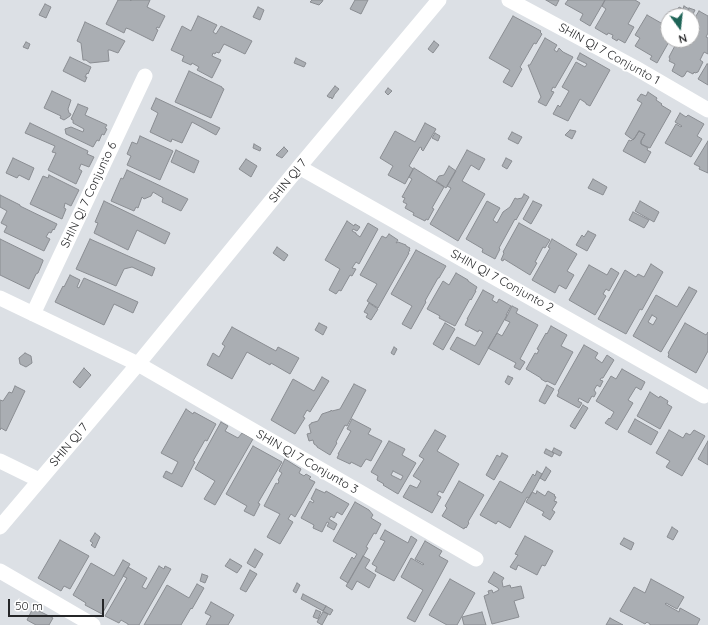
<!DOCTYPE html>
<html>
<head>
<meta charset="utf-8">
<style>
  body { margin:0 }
  #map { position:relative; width:708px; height:625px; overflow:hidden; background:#dce0e5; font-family:Quicksand,sans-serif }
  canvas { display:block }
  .north { position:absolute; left:660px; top:8px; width:40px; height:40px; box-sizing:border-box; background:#fff; border:1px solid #a8a8a9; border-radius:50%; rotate:165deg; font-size:11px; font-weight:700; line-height:16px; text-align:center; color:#252628 }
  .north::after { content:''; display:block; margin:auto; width:14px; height:18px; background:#1e6457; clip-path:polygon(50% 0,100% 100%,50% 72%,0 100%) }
  .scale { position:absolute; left:8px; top:599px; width:96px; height:18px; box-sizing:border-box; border:2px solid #252628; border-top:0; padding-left:5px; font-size:12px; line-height:14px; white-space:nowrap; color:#252628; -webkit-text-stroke:3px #fff; paint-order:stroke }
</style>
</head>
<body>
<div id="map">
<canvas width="708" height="625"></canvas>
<div class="north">N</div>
<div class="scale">50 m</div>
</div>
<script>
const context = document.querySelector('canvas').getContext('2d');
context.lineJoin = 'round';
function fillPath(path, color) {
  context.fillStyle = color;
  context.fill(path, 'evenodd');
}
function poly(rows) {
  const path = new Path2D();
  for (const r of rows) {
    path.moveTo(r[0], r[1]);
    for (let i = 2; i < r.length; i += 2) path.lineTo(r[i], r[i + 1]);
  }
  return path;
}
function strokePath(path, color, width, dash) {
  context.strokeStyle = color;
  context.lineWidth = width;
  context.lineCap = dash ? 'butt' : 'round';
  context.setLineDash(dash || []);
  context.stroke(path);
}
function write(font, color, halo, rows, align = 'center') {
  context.font = font + ' Quicksand,sans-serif';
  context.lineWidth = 4;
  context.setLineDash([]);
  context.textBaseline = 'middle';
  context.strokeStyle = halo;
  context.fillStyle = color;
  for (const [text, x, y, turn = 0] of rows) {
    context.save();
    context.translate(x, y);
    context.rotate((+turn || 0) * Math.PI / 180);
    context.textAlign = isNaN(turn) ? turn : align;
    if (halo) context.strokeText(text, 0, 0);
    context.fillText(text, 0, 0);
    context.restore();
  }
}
const building = poly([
  [118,0,130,0,131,1,131,0,150,0,147,7,165,16,159,28,157,27,156,29,158,30,153,41,129,29,126,28,124,33,106,24,118,0],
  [312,0,323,0,322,2,319,5,310,2,312,0],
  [355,0,368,0,361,14,350,9,355,0],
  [546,0,559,0,556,6,546,0],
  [568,0,605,0,590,26,580,20,583,14,565,4,568,0],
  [605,0,635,0,640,3,628,24,634,27,625,43,618,39,617,41,612,38,613,35,608,33,607,35,595,28,606,9,602,6,605,0],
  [45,4,51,7,46,18,39,15,45,4],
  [684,6,689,9,685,16,674,16,679,7,683,9,684,6],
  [258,7,264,10,260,20,253,17,258,7],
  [689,8,695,10,692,16,687,16,686,15,689,8],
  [699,11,708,16,708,33,706,37,708,38,708,54,704,52,700,60,703,62,698,72,695,73,694,72,693,74,687,71,684,76,682,77,672,71,675,64,669,61,670,59,669,57,678,40,692,40,692,30,694,31,698,24,693,21,699,11],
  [647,15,668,27,668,40,670,40,657,63,650,59,652,56,635,46,640,38,635,35,647,15],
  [198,16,217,25,213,32,216,34,221,26,252,41,245,54,224,44,219,53,216,52,215,54,213,53,212,56,221,60,212,78,197,70,199,67,192,63,191,65,182,61,184,56,171,50,182,26,191,31,198,16],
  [513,16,541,31,540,32,542,34,536,44,534,43,520,67,522,69,512,87,503,82,510,70,489,58,513,16],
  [85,22,125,41,118,53,110,50,108,50,109,61,90,63,86,60,83,60,81,43,77,41,85,22],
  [545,38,557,45,554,50,557,52,559,48,563,52,573,57,555,88,553,87,551,91,554,92,546,106,538,102,541,97,528,65,530,65,545,38],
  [434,41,439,45,433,53,428,49,434,41],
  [26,42,30,44,28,49,23,47,26,42],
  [580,53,610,70,590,106,586,104,586,103,580,99,568,121,553,114,558,105,560,107,569,91,562,87,576,62,585,67,587,64,577,59,580,53],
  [70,57,91,67,88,74,87,73,85,77,87,77,85,82,63,71,70,57],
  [296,58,306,63,304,67,294,63,296,58],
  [707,64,708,64,708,85,698,79,707,64],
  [189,71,222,87,222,88,224,89,211,118,175,102,189,71],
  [335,86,339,89,334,95,334,96,332,99,331,97,330,98,327,96,335,86],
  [388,88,392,91,388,95,385,92,388,88],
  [52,91,71,100,68,109,69,113,71,114,70,116,64,120,60,118,61,116,44,108,52,91],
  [648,92,657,98,656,100,662,104,661,105,671,111,650,148,641,144,641,141,645,134,639,131,634,139,633,140,625,134,642,103,637,100,641,94,646,96,648,92],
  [156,98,220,128,216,135,192,122,182,143,172,139,171,142,150,132,158,113,151,109,156,98],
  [78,104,88,108,85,115,107,125,105,128,107,129,104,135,102,134,99,141,97,140,93,147,66,134,65,129,71,127,83,132,84,129,73,123,73,120,71,119,78,104],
  [680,113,686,117,688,115,704,124,697,136,702,139,691,157,665,143,676,124,681,127,682,126,675,122,680,113],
  [30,123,88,151,87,154,94,157,89,167,81,164,79,169,82,171,76,184,48,170,56,153,52,152,55,146,25,133,30,123],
  [425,123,436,129,423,151,421,149,422,148,420,147,409,166,413,169,405,184,388,175,393,166,380,158,395,131,415,142,425,123],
  [570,130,576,131,572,139,565,135,570,130],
  [639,131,645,134,641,141,641,144,648,148,647,150,651,152,645,163,623,151,629,140,631,141,633,139,634,139,639,131],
  [512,132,522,137,518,144,508,139,512,132],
  [435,133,440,136,438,141,432,138,435,133],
  [140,136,173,151,160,180,127,165,131,156,127,154,132,142,137,144,140,136],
  [708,141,708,173,699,169,700,167,694,164,708,141],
  [254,144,261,148,260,151,253,148,254,144],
  [284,147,288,151,282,158,276,155,284,147],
  [176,150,199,161,194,173,171,162,176,150],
  [467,150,485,159,479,170,471,165,462,181,485,194,458,241,430,224,451,188,447,186,467,150],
  [13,158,34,168,29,180,19,175,17,178,6,173,13,158],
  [506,158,512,161,507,169,502,166,506,158],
  [246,159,257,166,251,177,239,169,246,159],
  [449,166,456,171,446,188,436,181,439,176,444,175,449,166],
  [414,168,444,187,432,208,434,209,428,220,426,219,425,221,413,215,414,213,405,208,407,204,403,202,405,198,402,197,412,179,409,177,414,168],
  [127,170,188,199,181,211,162,202,163,198,153,192,151,196,144,199,142,197,138,208,136,207,134,211,111,201,121,178,123,179,127,170],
  [49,175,79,190,71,206,65,203,64,208,66,209,62,219,30,204,43,176,48,178,49,175],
  [593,179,607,187,603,195,588,188,593,179],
  [524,194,529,197,516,220,515,219,499,248,500,249,495,259,482,252,483,249,466,239,487,201,500,208,493,220,497,223,503,212,510,207,515,198,517,199,522,198,524,194],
  [0,195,20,205,20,206,57,224,54,230,53,229,51,233,49,232,46,237,50,239,44,251,4,232,7,226,1,223,7,211,0,207,0,195],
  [104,201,170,233,165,244,137,230,128,250,94,233,98,223,95,222,104,201],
  [533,201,542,205,531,224,523,219,533,201],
  [640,201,659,212,654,222,635,211,640,201],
  [633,212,649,220,644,228,629,220,633,212],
  [347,221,354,226,355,224,360,227,357,231,353,229,352,231,356,233,356,234,360,237,368,223,378,229,359,264,356,262,352,268,356,269,352,276,350,275,341,291,339,290,336,294,329,290,340,269,325,260,347,221],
  [519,223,550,240,545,248,543,247,535,262,537,263,530,275,504,259,503,261,501,260,504,253,503,252,519,223],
  [588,231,596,235,587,251,576,245,582,235,584,237,588,231],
  [389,234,398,240,396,243,398,242,406,245,406,246,410,248,409,250,410,250,408,253,409,253,378,308,367,301,377,284,360,275,382,236,386,238,389,234],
  [0,239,43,260,43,261,38,273,36,274,29,289,0,275,0,239],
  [90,239,155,268,152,276,132,267,124,269,116,286,76,269,90,239],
  [552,239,577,254,567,271,574,275,566,289,559,285,555,293,532,280,550,248,548,247,552,239],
  [277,247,288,255,284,261,273,253,277,247],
  [416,250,446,266,439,278,438,278,425,301,426,302,411,329,402,324,412,306,391,294,416,250],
  [651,264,663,272,642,310,640,309,626,334,598,319,625,270,636,277,638,274,644,277,651,264],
  [589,265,607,275,611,268,619,273,609,291,606,289,603,294,606,296,595,315,569,300,589,265],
  [456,273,468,280,468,281,477,287,475,291,476,291,471,300,470,299,455,326,439,318,440,316,427,309,443,281,449,285,456,273],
  [70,275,80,280,77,287,79,288,84,278,138,302,133,313,114,304,104,325,55,302,63,286,64,287,70,275],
  [689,287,697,291,661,352,633,336,656,295,677,307,689,287],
  [652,315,657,318,653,325,648,322,652,315],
  [483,290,494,296,492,300,497,303,499,299,511,306,506,315,507,315,479,365,450,349,457,337,475,346,483,332,479,330,478,332,465,325,468,319,467,319,483,290],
  [369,303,378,309,371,320,366,317,368,314,364,312,369,303],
  [512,306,518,309,516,313,538,325,520,359,525,362,520,370,514,367,516,363,488,348,497,333,502,336,510,322,505,320,512,306],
  [319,323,327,327,323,335,315,330,319,323],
  [445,323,455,329,443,350,433,344,445,323],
  [685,323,706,335,708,332,708,351,696,373,668,357,669,354,668,353,685,323],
  [551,326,567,335,561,346,573,352,555,385,547,381,546,382,541,379,541,378,526,369,535,353,537,354,539,350,537,349,546,333,547,334,551,326],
  [232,327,276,351,278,347,299,358,290,374,271,363,270,365,247,352,232,379,207,365,213,353,219,357,225,346,222,344,232,327],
  [584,345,598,353,595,358,602,363,607,355,614,360,603,378,601,378,600,380,603,381,600,387,597,385,594,390,596,393,594,397,592,396,588,403,579,398,578,401,582,403,579,408,557,396,559,392,558,391,584,345],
  [394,347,397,349,394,355,391,353,394,347],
  [25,353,31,356,32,363,26,367,20,364,19,358,25,353],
  [84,368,91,375,80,388,73,382,84,368],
  [622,369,645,382,641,390,636,387,628,400,633,403,617,430,605,423,609,418,610,419,614,412,596,401,611,376,616,379,622,369],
  [508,376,513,378,509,385,505,382,508,376],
  [322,377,329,381,310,412,307,410,303,417,305,418,295,434,271,420,293,379,314,391,322,377],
  [354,384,366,390,347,426,345,425,336,442,337,443,330,455,317,447,317,446,314,444,313,440,309,441,307,434,311,433,309,425,311,424,311,423,318,421,322,414,331,411,331,410,332,411,340,409,354,384],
  [547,385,554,389,545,404,539,401,547,385],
  [15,386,25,391,6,431,1,428,0,430,0,400,3,401,9,392,12,393,15,386],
  [650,392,659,398,660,396,668,401,667,404,672,407,660,429,637,416,650,392],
  [583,405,588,408,575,429,570,426,583,405],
  [186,409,193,414,194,412,216,424,207,441,205,440,193,461,195,462,182,487,163,477,166,471,172,474,178,462,161,453,186,409],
  [352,419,371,429,368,434,382,441,371,461,366,459,361,467,351,462,350,464,337,458,339,454,338,454,351,431,347,429,352,419],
  [635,419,658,432,651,445,628,432,635,419],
  [221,422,228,426,225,431,238,438,242,433,253,439,215,505,204,499,215,481,195,469,221,422],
  [435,430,446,436,437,451,459,464,443,493,439,491,437,495,441,497,432,513,403,497,410,485,417,488,421,481,413,476,424,459,419,456,435,430],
  [669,430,683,438,686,433,690,435,694,430,705,436,682,476,666,467,670,461,656,453,669,430],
  [389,441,405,449,402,455,416,463,398,494,383,485,384,484,377,480,378,476,371,472,389,441],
  [393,471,403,476,401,480,391,475,393,471],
  [708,441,708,465,698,459,708,441],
  [253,446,282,462,258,503,260,504,254,516,244,511,247,506,226,494,253,446],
  [554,448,562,452,560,456,552,452,554,448],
  [546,449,554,453,552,457,544,453,546,449],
  [502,453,508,456,494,480,486,475,497,455,500,457,502,453],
  [285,459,301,469,299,473,304,476,306,474,311,477,309,479,315,482,295,517,291,514,288,519,293,522,280,544,267,537,280,514,264,506,276,483,278,484,279,481,278,480,282,473,279,471,285,459],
  [546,467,551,471,545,481,540,478,546,467],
  [537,471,542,474,529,498,527,497,510,528,498,521,496,524,480,515,500,481,522,493,533,474,535,476,537,471],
  [459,481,484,495,468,522,469,523,466,528,465,527,464,529,442,516,447,508,445,506,459,481],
  [316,489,325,493,326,491,349,504,342,515,337,512,334,518,331,516,329,519,337,524,334,530,327,526,329,523,327,522,322,532,313,528,314,525,301,518,310,501,313,503,314,501,311,499,316,489],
  [537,491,545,496,548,491,555,495,554,496,556,497,554,501,557,502,552,510,555,512,550,520,542,515,544,512,526,502,532,492,536,494,537,491],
  [355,502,369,510,373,515,371,518,381,524,376,534,374,533,366,547,368,548,348,583,340,578,352,557,354,559,357,554,333,541,355,502],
  [672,527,678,531,673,540,667,537,672,527],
  [385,530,408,543,411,536,417,540,394,581,375,571,377,567,372,564,385,541,380,539,385,530],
  [95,533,100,537,95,548,91,545,93,543,90,541,95,533],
  [525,536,553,551,545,566,542,565,537,575,518,565,516,570,510,567,518,555,515,554,525,536],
  [624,538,634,543,631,550,620,544,624,538],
  [60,540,89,556,70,589,64,586,61,591,38,578,60,540],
  [425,541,442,551,439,556,448,561,415,622,407,618,423,590,401,577,411,558,423,565,424,564,415,559,425,541],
  [255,549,263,554,255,568,247,563,255,549],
  [363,556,370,560,365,568,376,575,369,588,357,581,352,590,346,586,363,556],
  [230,559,242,566,237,573,225,566,230,559],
  [123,560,130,564,102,614,85,605,86,603,73,595,91,563,114,576,123,560],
  [159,566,164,569,165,566,171,569,139,625,128,625,128,624,121,620,119,623,105,616,127,578,123,576,128,567,147,578,142,587,146,589,159,566],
  [250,570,257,574,246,592,240,589,250,570],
  [494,572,504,578,502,581,503,587,510,585,511,588,521,586,524,598,514,601,519,617,492,624,484,596,489,594,488,591,492,590,493,593,499,590,498,588,488,582,494,572],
  [202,574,208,576,205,583,200,581,202,574],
  [450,579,475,593,457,625,447,625,429,615,450,579],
  [651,579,684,597,677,609,666,603,665,604,679,612,680,608,700,619,697,625,650,625,650,624,647,622,645,624,620,611,634,587,645,593,651,579],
  [297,583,300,585,296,593,293,591,297,583],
  [197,584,204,588,192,609,191,608,181,625,144,625,167,585,189,598,197,584],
  [303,594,326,606,323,611,301,599,303,594],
  [211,602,234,615,228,625,206,625,211,616,205,613,211,602],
  [326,606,333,610,330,615,323,611,326,606],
  [33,608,53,618,49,625,36,625,27,620,33,608],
  [316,610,321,612,318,619,313,617,316,610],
  [323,612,328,614,322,625,317,622,323,612],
  [482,612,486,625,464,625,462,617,482,612],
  [610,618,623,625,606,625,610,618]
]);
fillPath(building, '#aaaeb3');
strokePath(building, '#8a8d92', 1);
strokePath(poly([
  [509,0,634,67,708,110],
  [299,167,704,396],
  [0,298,138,364,476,559],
  [33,314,145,76],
  [0,461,39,480],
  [0,527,138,364,299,167,439,0],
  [0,571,93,625]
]), '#fff', 15);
write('12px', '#252628', '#fff', [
  ["SHIN QI 7 Conjunto 1",609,54,29],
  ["SHIN QI 7",288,181,-51],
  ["SHIN QI 7 Conjunto 6",89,195,-65],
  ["SHIN QI 7 Conjunto 2",502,281,29],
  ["SHIN QI 7",69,445,-50],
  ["SHIN QI 7 Conjunto 3",307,462,30]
]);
</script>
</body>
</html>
